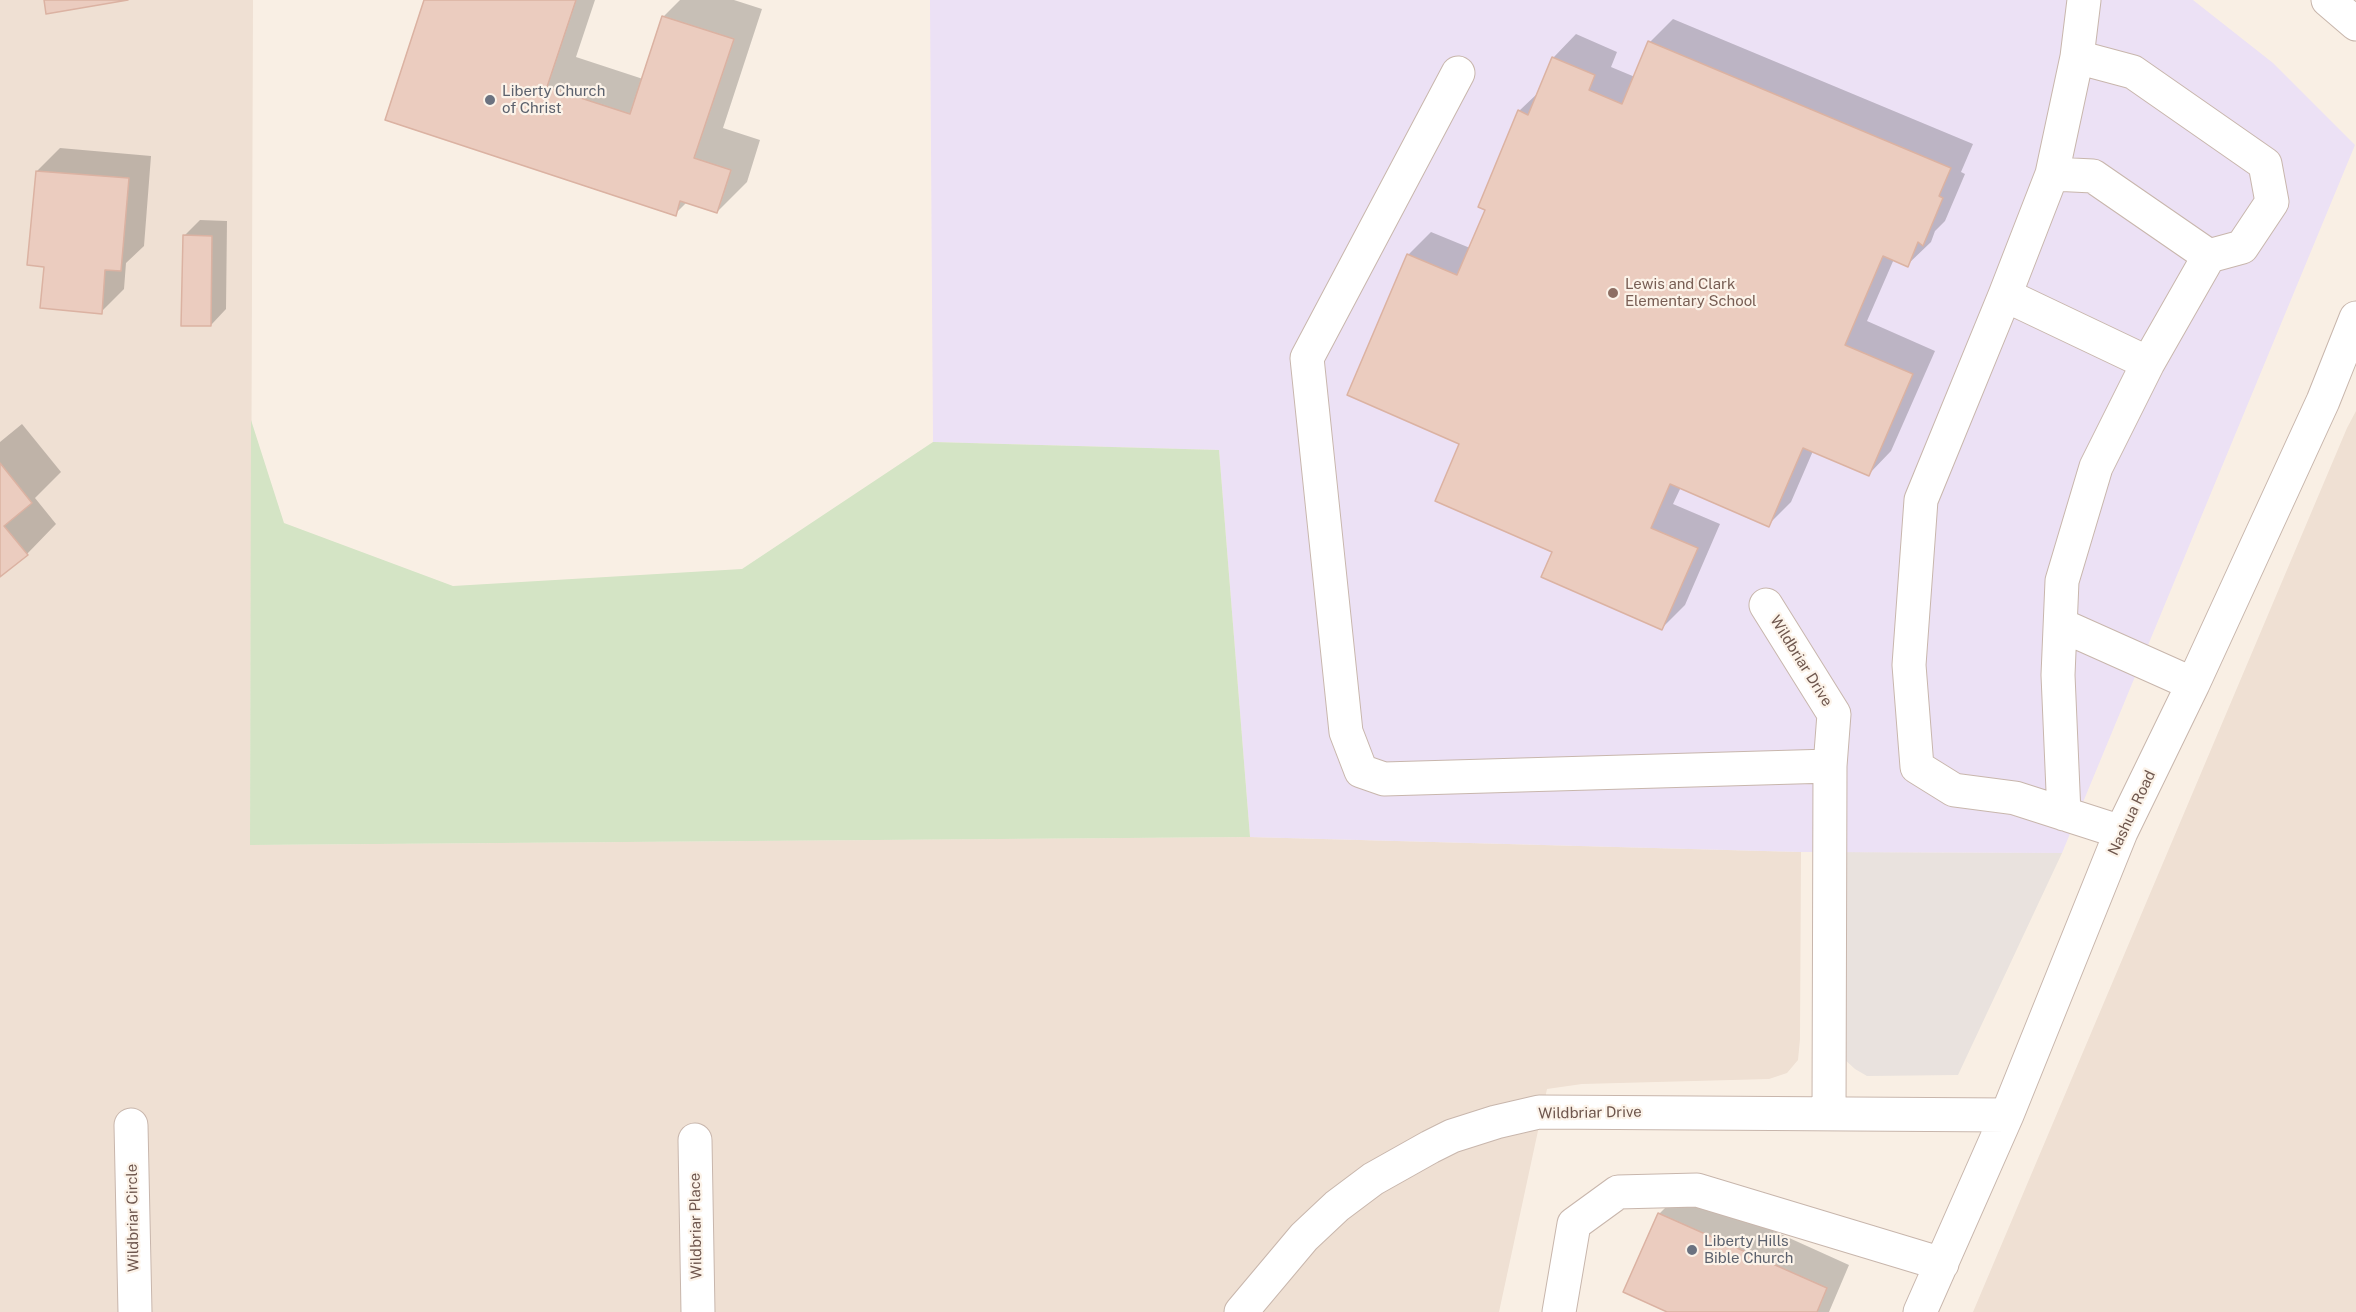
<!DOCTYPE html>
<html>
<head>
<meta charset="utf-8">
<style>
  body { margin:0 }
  canvas { display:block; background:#f9efe4 }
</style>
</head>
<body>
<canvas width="2356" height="1312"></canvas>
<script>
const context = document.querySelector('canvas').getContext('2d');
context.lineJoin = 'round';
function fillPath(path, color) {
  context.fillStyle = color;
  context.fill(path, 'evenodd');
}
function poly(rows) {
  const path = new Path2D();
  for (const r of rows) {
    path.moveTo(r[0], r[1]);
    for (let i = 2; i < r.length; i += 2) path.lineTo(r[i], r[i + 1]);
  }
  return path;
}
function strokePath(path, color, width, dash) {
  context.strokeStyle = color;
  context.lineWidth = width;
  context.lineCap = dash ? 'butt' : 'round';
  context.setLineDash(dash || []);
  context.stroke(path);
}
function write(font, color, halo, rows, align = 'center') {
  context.font = font + ' "Public Sans",sans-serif';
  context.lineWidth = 4.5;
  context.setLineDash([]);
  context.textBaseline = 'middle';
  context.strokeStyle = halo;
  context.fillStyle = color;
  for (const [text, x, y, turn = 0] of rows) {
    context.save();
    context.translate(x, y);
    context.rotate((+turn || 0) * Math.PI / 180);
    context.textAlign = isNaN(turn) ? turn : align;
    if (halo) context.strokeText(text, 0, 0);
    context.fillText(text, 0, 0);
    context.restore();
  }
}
fillPath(poly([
  [0,0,253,0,250,845,1250,837,1801,852,1800,1039,1798,1060,1787,1073,1769,1079,1582,1084,1547,1089,1499,1312,0,1312],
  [2356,411,2356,1312,1973,1312,2347,428]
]), '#efe0d3');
fillPath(poly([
  [1845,852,2062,853,1958,1075,1867,1076,1855,1069,1844,1059]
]), '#e9e2de');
fillPath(poly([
  [930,0,2193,0,2273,63,2355,145,2062,853,1801,852,1250,837,1219,450,933,442]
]), '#ece1f5');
fillPath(poly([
  [251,420,284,523,453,586,742,569,933,442,1219,450,1250,837,250,845]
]), '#d4e4c5');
fillPath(poly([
  [425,0,595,0,576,57,643,79,664,16,680,0,734,0,762,9,723,128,760,140,747,182,717,212,687,202,675,214],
  [1673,19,1973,144,1961,172,1965,174,1945,221,1935,231,1931,242,1907,265,1894,259,1867,321,1935,351,1891,451,1868,475,1813,451,1791,502,1768,525,1681,487,1673,504,1720,524,1685,605,1662,628,1554,551,1408,255,1431,232,1470,248,1487,210,1519,111,1539,92,1553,58,1576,34,1617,52,1611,67,1635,77,1650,42],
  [60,148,151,156,144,246,126,263,124,289,101,312,46,266,37,171],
  [200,220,227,221,226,309,211,325,184,236],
  [22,424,61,472,35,498,56,524,27,554,0,575,0,442],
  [1683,1190,1849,1265,1829,1312,1670,1312,1625,1292,1660,1213]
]), '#0003');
const building = poly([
  [44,0,128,0,46,14,44,0],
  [424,0,576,0,547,87,630,114,662,16,734,39,694,158,731,170,717,213,680,201,676,216,385,120,424,0],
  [1648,41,1951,168,1939,196,1943,198,1923,246,1918,242,1908,267,1883,256,1845,345,1913,374,1869,476,1803,448,1769,527,1670,484,1651,528,1698,548,1662,630,1541,577,1552,552,1435,501,1459,444,1347,395,1407,254,1457,275,1485,210,1478,207,1518,110,1528,115,1552,57,1595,75,1589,90,1622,104,1648,41],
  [36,171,129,178,121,271,105,270,102,314,40,308,44,267,27,265,36,171],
  [183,235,212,236,211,326,181,326,183,235],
  [0,463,32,503,4,526,28,555,0,577,0,463],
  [1658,1213,1827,1288,1817,1312,1667,1312,1623,1292,1658,1213]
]);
fillPath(building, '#ebccbf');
strokePath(building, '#dbb2a2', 1.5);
const minor = poly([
  [2084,0,2077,57,2052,174,2005,295,1921,500,1909,665,1917,767,1954,790,2015,798,2121,832],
  [2328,0,2356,24],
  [1458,73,1307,358,1346,732,1361,771,1384,779,1830,766],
  [2052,174,2093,176,2209,256,2242,247,2272,202,2265,164,2133,72,2077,57],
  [2005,295,2148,363],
  [1766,605,1834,714,1830,766,1829,1114],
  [2061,625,2193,684],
  [2064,814,2058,675,2062,581,2096,467,2148,363,2209,256],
  [131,1125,135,1312],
  [695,1140,698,1312],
  [1241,1312,1304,1237,1337,1206,1373,1179,1430,1147,1452,1136,1496,1122,1539,1112,2007,1115],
  [1559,1312,1574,1224,1618,1192,1697,1190,1942,1264],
  [1920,1312,2007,1115,2121,832,2193,684,2323,401,2356,318]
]);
strokePath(minor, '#c8b6ac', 35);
strokePath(minor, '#fff', 33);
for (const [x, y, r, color] of [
  [490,100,6,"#6b7280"],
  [1613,293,6,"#8d6e63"],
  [1692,1250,6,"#6b7280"]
]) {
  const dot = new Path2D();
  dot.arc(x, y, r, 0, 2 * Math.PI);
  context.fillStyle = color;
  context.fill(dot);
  strokePath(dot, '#fcf3e9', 2);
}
write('15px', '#5b616d', '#fcf3e9', [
  ["Liberty Church",502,91],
  ["of Christ",502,108],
  ["Liberty Hills",1704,1241],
  ["Bible Church",1704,1258]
], 'left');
write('15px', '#785e54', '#fcf3e9', [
  ["Lewis and Clark",1625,284],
  ["Elementary School",1625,301]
], 'left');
write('15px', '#6e564d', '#fcf3e9', [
  ["Wildbriar Drive",1801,661,58],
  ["Nashua Road",2132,813,-65],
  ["Wildbriar Drive",1590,1113,-1],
  ["Wildbriar Circle",133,1218,-91],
  ["Wildbriar Place",696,1226,-91]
]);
</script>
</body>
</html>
